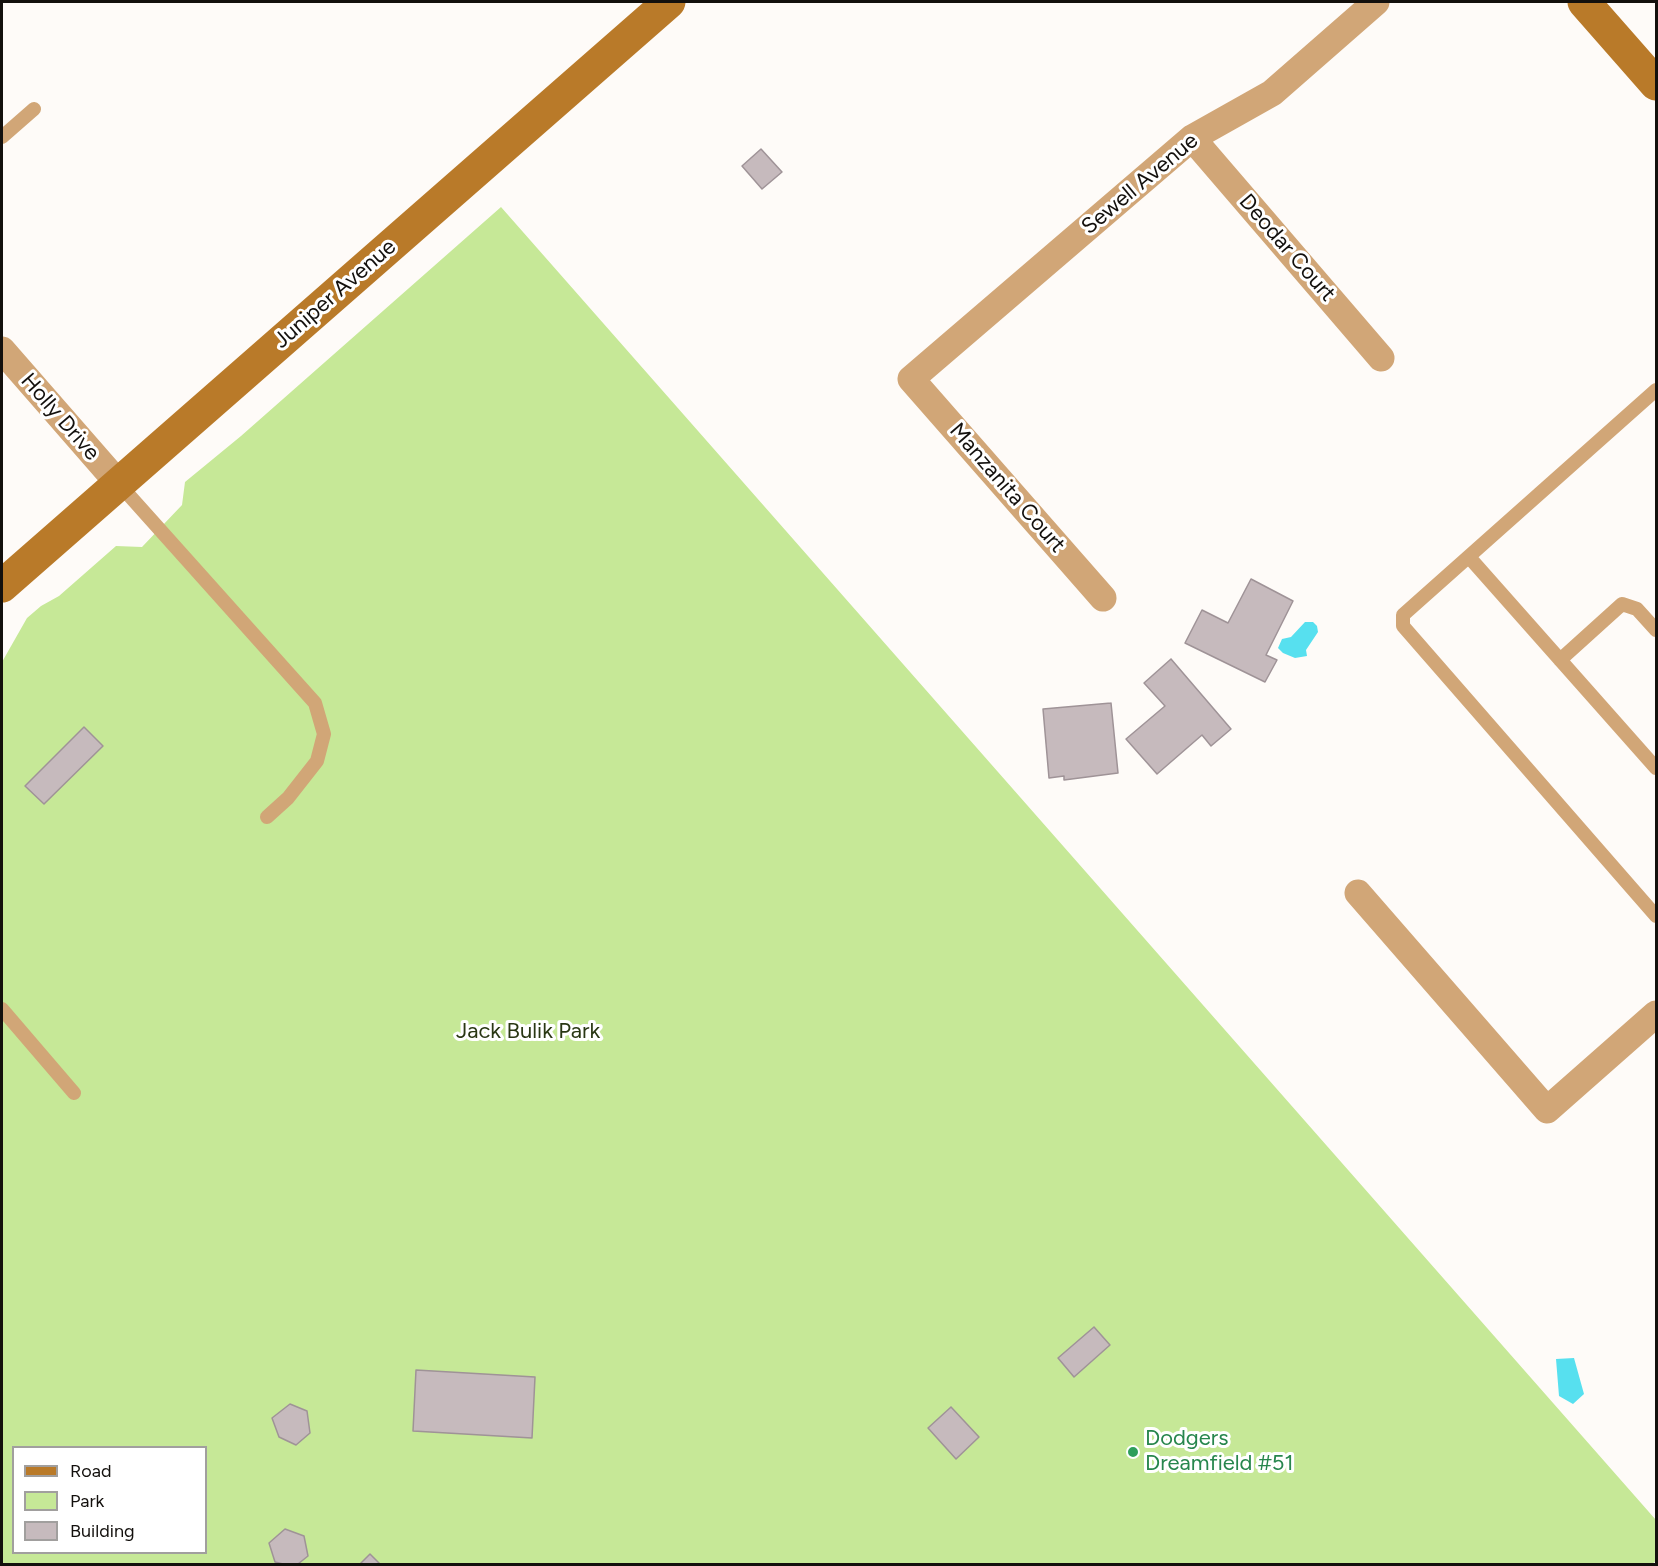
<!DOCTYPE html>
<html>
<head>
<meta charset="utf-8">
<style>
  body { margin:0 }
  #map { position:relative; width:1658px; height:1566px; overflow:hidden; background:#fefbf8; font-family:Figtree,sans-serif }
  canvas { display:block }
  .frame { position:absolute; inset:0; border:3px solid #13100d; pointer-events:none }
  .legend { position:absolute; left:12px; top:1446px; width:195px; height:108px; box-sizing:border-box; background:#fff; border:2px solid #a19f9e; margin:0; padding:8px 10px; list-style:none; font-size:18px; color:#13100d }
  .legend li { display:flex; align-items:center; gap:12px; height:30px }
  .legend b { width:30px; border:2px solid #a19f9e }
</style>
</head>
<body>
<div id="map">
<canvas width="1658" height="1566"></canvas>
<div class="frame"></div>
<ul class="legend">
<li><b style="height:8px;background:#b97a29"></b>Road</li>
<li><b style="height:16px;background:#c6e897"></b>Park</li>
<li><b style="height:16px;background:#c6babd"></b>Building</li>
</ul>
</div>
<script>
const context = document.querySelector('canvas').getContext('2d');
context.lineJoin = 'round';
function fillPath(path, color) {
  context.fillStyle = color;
  context.fill(path, 'evenodd');
}
function poly(rows) {
  const path = new Path2D();
  for (const r of rows) {
    path.moveTo(r[0], r[1]);
    for (let i = 2; i < r.length; i += 2) path.lineTo(r[i], r[i + 1]);
  }
  return path;
}
function strokePath(path, color, width, dash) {
  context.strokeStyle = color;
  context.lineWidth = width;
  context.lineCap = dash ? 'butt' : 'round';
  context.setLineDash(dash || []);
  context.stroke(path);
}
function write(font, color, halo, rows, align = 'center') {
  context.font = font + ' Figtree,sans-serif';
  context.lineWidth = 6;
  context.setLineDash([]);
  context.textBaseline = 'middle';
  context.strokeStyle = halo;
  context.fillStyle = color;
  for (const [text, x, y, turn = 0] of rows) {
    context.save();
    context.translate(x, y);
    context.rotate((+turn || 0) * Math.PI / 180);
    context.textAlign = isNaN(turn) ? turn : align;
    if (halo) context.strokeText(text, 0, 0);
    context.fillText(text, 0, 0);
    context.restore();
  }
}
fillPath(poly([
  [501,207,1656,1520,1656,1561,1652,1564,2,1564,2,662,27,618,41,606,59,596,116,546,142,547,182,505,185,482,241,436],
  [14,1448,206,1448,206,1552,14,1552]
]), '#c6e897');
fillPath(poly([
  [1305,622,1313,622,1317,626,1318,632,1306,650,1307,656,1295,658,1283,653,1278,648,1282,639,1291,637],
  [1574,1358,1584,1394,1573,1404,1559,1396,1556,1359]
]), '#57e0ef');
const building = poly([
  [761,149,782,172,762,189,742,166,761,149],
  [1251,579,1293,601,1266,655,1277,660,1265,682,1185,643,1202,610,1228,623,1251,579],
  [1171,659,1231,729,1211,746,1202,735,1157,774,1126,739,1165,706,1144,683,1171,659],
  [1111,703,1118,773,1064,780,1064,776,1049,778,1043,709,1111,703],
  [84,727,103,746,44,804,25,786,84,727],
  [1094,1327,1110,1345,1074,1377,1058,1358,1094,1327],
  [416,1370,535,1377,532,1438,413,1431,416,1370],
  [290,1404,307,1411,310,1433,296,1445,279,1437,272,1418,290,1404],
  [951,1407,979,1437,956,1459,928,1428,951,1407],
  [285,1529,304,1536,308,1556,298,1564,283,1564,275,1562,269,1543,285,1529],
  [370,1554,380,1564,360,1564,370,1554]
]);
fillPath(building, '#c6babd');
strokePath(building, '#9f9397', 1.5);
strokePath(poly([
  [2,137,34,109],
  [1656,390,1403,615,1403,626,1656,916],
  [119,484,315,703,324,734,317,761,288,798,267,817],
  [1469,557,1656,768],
  [1560,660,1622,604,1637,609,1656,630],
  [2,1009,74,1093]
]), '#d1a677', 14);
strokePath(poly([
  [1192,138,1381,358],
  [2,350,119,484],
  [1103,598,911,379,1192,138,1272,93,1376,2],
  [1358,893,1547,1110,1656,1014]
]), '#d1a677', 27);
strokePath(poly([
  [1584,2,1656,84],
  [2,586,669,2]
]), '#b97a29', 33);
for (const [x, y, r, color] of [
  [1133,1452,6,"#2e9e5b"]
]) {
  const dot = new Path2D();
  dot.arc(x, y, r, 0, 2 * Math.PI);
  context.fillStyle = color;
  context.fill(dot);
  strokePath(dot, '#fff', 2);
}
write('22px', '#13100d', '#fff', [
  ["Sewell Avenue",1140,184,-40],
  ["Deodar Court",1287,248,49],
  ["Juniper Avenue",335,294,-41],
  ["Holly Drive",60,417,49],
  ["Manzanita Court",1007,488,49]
]);
write('22px', '#293713', '#fff', [
  ["Jack Bulik Park",528,1032]
]);
write('22px', '#27864d', '#fff', [
  ["Dodgers",1145,1439],
  ["Dreamfield #51",1145,1464]
], 'left');
</script>
</body>
</html>
